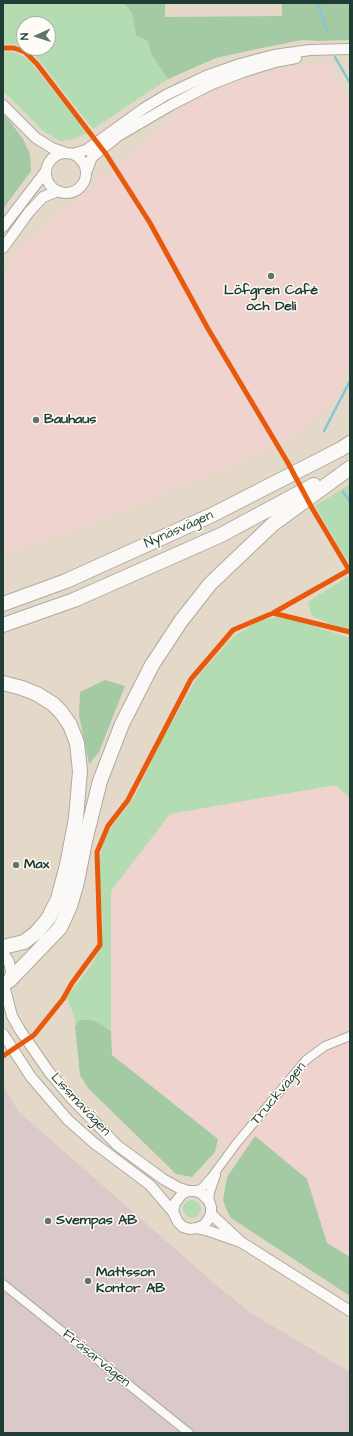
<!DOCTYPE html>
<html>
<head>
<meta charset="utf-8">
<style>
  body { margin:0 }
  #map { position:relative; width:353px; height:1436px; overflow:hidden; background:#e4d8c8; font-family:"Architects Daughter",sans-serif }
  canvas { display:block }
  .frame { position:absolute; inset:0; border:4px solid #1f3d34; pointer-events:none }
  .north { position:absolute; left:16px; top:16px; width:40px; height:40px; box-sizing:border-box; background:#fdfcf7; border:1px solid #a4b0a9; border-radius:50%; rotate:267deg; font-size:11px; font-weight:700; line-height:16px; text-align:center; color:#1f3d34 }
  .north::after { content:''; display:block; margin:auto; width:14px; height:18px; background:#647368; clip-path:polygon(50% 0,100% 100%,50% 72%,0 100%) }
</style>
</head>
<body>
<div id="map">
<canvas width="353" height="1436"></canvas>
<div class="frame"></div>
<div class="north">N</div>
</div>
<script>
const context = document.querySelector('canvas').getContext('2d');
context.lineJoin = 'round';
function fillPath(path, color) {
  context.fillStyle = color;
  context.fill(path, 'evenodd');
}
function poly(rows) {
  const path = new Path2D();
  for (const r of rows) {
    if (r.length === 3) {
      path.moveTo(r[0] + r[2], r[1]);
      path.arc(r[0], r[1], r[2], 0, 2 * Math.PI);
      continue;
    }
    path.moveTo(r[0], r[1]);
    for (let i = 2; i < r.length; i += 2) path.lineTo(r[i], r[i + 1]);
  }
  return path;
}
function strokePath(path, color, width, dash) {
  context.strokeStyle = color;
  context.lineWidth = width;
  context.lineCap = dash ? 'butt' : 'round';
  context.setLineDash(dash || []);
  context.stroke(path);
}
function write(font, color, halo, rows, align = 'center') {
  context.font = font + ' "Architects Daughter",sans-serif';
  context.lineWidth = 3;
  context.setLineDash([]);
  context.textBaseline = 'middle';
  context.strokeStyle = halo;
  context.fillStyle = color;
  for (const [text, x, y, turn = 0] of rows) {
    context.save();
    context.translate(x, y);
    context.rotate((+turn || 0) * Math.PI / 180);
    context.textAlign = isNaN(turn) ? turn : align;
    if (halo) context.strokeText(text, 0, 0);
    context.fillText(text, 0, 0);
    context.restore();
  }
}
fillPath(poly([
  [329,61,350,107,350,360,332,403,280,446,79,529,3,554,3,278,21,244,96,184,189,101,266,72],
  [335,785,350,798,350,1257,327,1243,307,1179,255,1137,241,1157,112,1054,111,891,170,814]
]), '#eed3cf');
fillPath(poly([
  [3,1086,19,1112,223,1291,254,1315,350,1372,350,1433,3,1433]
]), '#dac9c8');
fillPath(poly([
  [3,3,124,3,132,13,136,36,148,41,151,54,168,79,93,129,30,49,27,48,48,48,48,24,24,24,24,47,19,44,3,44],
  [3,51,17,53,29,60,87,133,71,140,60,141,43,131,3,91],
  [350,484,350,565,315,506],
  [350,575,350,632,312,616,308,602],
  [276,617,301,622,350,638,350,798,335,785,170,814,111,891,111,1031,93,1020,80,1020,75,1027,75,1020,67,997,92,964,102,944,103,914,100,900,99,860,104,841,115,822,134,798,161,741,198,676,234,636,260,621],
  [192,1209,9]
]), '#b3dcb3');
fillPath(poly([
  [124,3,165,3,165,17,282,16,282,3,350,3,350,40,318,41,302,40,252,50,216,58,168,79,151,54,148,41,136,36,132,13],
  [3,112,23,139,30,154,31,171,3,209],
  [105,680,125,686,99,752,89,764,79,715,80,692],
  [80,1020,93,1020,111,1031,112,1055,218,1139,215,1152,192,1177,176,1174,88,1088,80,1075,78,1055,75,1027],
  [255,1136,307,1179,327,1243,350,1257,350,1296,231,1218,227,1211,223,1200,227,1177]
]), '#a4caa4');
strokePath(poly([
  [318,3,327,32],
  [335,57,350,83],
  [324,431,350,381],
  [343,492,350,501]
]), '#86c5d5', 2.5);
const minor = poly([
  [195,1191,202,1188,211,1178,236,1144,306,1060,325,1046,350,1036],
  [209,1201,210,1192,216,1175],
  [3,1284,189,1433]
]);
const tertiary = poly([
  [3,105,36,138,52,148,66,153],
  [66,173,20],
  [73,154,86,150,143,109,166,95,206,76,240,64,274,55,310,50,350,49],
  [86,173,92,157,118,136,171,105,212,84,243,72,275,62,296,58],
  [3,227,46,171],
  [3,248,29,212,43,197,58,191],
  [3,953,9,962,11,971,9,983],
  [5,989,12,1016,20,1030,49,1072,72,1099,118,1146,163,1179,179,1188,188,1191],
  [3,1034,31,1077,68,1120,94,1143,150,1185,173,1212,178,1222,183,1227,190,1229,197,1228,209,1231,241,1242],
  [173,1212,175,1203,183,1193,188,1191,195,1191,201,1193,209,1201,211,1207,211,1214,208,1220,204,1225,197,1228],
  [211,1214,241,1242,350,1311]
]);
const motorway = poly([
  [3,604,66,581,212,515,341,449,350,443],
  [3,625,74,600,221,535,314,485],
  [3,683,22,688,37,694,53,704,61,712,70,725,77,743,80,771,76,818,67,865,58,899,48,919,36,933,24,942,3,947],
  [10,980,60,928,70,906,77,882,85,841,100,781,122,724,152,665,181,621,210,584,273,524,350,468]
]);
strokePath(minor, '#afab9f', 10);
strokePath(tertiary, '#afab9f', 12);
strokePath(motorway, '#afab9f', 16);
strokePath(minor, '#fbf9f7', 8);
strokePath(tertiary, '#fbf9f7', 10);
strokePath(motorway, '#fbf9f7', 14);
strokePath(poly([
  [3,48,14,48,25,52,37,64,106,154,150,223,207,327,288,463,312,508,349,570,273,613,233,630,191,679,128,800,108,826,97,852,100,945,72,983,63,999,34,1035,3,1056],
  [273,613,350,632]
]), '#e8590c', 5);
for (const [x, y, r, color] of [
  [271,276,4,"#647368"],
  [36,420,4,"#647368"],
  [16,865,4,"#647368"],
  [48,1221,4,"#647368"],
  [88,1281,4,"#647368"]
]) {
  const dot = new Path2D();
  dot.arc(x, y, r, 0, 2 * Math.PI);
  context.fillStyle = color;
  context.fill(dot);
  strokePath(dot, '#fdfcf7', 1.5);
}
write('bold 14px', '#1f3d34', '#fdfcf7', [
  ["Löfgren Café",271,291,"center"],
  ["och Deli",271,307,"center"],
  ["Bauhaus",44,420],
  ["Max",24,865],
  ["Svempas AB",56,1221],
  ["Mattsson",96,1273],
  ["Kontor AB",96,1289]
], 'left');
write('14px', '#1f3d34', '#fdfcf7', [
  ["Nynäsvägen",179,530,-24],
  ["Truckvägen",279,1094,-50],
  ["Lissmavägen",80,1105,47],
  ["Fräsarvägen",96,1359,39]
]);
</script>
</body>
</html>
